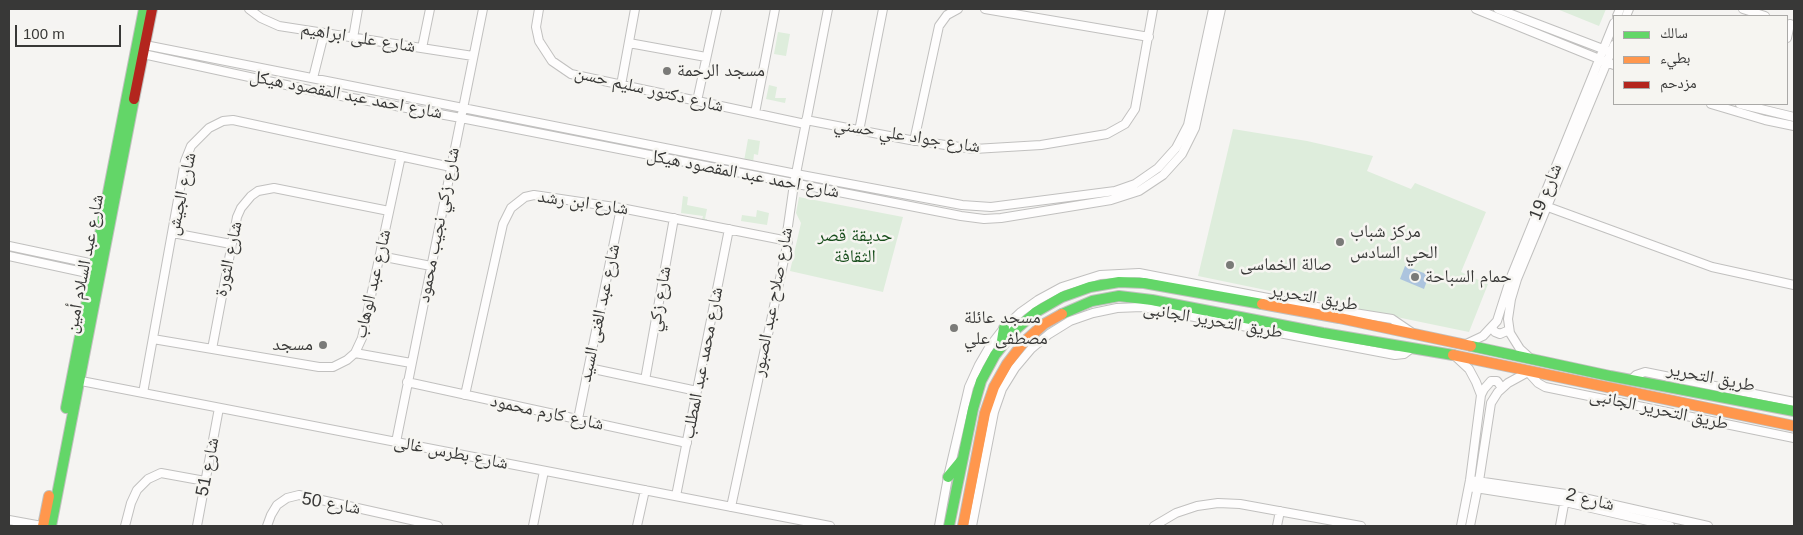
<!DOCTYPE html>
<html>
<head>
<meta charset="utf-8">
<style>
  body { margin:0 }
  #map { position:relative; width:1803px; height:535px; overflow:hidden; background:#f5f4f2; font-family:Arial,"Noto Naskh Arabic",sans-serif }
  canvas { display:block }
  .frame { position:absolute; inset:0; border:10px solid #383837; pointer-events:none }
  .legend { position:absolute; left:1613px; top:15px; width:175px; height:90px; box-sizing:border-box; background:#f6f5f1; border:1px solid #aaa9a7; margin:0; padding:6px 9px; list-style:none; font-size:15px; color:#383837 }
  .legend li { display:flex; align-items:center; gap:10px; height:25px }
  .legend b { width:25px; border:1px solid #aaa9a7 }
  .scale { position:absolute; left:15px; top:25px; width:106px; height:22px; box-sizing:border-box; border:2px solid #383837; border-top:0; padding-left:6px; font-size:15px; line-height:18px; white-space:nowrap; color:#383837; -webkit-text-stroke:4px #f6f5f1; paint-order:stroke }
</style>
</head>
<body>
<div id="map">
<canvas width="1803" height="535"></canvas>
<div class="frame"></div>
<ul class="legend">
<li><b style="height:6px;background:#63d668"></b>سالك</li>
<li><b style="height:6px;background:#ff974d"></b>بطيء</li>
<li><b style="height:6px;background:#b3261e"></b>مزدحم</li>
</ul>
<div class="scale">100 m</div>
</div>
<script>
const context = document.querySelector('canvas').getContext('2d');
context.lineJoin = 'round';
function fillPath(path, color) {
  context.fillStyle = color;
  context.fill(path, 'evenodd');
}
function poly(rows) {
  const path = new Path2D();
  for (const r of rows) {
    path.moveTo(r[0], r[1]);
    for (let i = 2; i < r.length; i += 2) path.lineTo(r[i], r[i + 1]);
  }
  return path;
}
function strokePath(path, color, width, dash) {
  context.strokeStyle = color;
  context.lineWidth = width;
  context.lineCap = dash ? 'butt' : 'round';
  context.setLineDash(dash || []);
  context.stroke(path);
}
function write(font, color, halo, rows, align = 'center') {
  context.font = font + ' Arial,"Noto Naskh Arabic",sans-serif';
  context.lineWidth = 5;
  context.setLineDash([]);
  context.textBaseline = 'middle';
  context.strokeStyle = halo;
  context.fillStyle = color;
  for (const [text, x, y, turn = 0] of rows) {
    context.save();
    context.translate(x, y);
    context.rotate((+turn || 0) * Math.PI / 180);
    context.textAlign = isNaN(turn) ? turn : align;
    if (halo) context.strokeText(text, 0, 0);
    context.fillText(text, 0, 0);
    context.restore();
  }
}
fillPath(poly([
  [1557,9,1606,9,1599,26],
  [778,32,790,34,786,56,774,54],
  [769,85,777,87,775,98,786,98,785,103,766,99],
  [1233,129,1307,141,1373,156,1367,171,1411,189,1415,183,1486,212,1461,272,1488,284,1469,332,1198,276],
  [748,139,760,141,758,155,754,154,753,163,744,161],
  [683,196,688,197,687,205,707,209,705,219,707,219,707,224,701,223,703,216,681,213],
  [799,197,903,217,883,292,790,271,801,223,796,213],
  [757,210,769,213,767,225,741,221,742,215,756,217]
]), '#deeddc');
fillPath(poly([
  [1405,266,1429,275,1424,289,1400,279]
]), '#acc4de');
const street = poly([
  [249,9,261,18,279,26,473,56],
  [539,9,536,27,539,41,552,61,571,74,805,124],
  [985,9,1149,37],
  [1476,9,1614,65],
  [1498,9,1608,51],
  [1743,9,1765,16],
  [1617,16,1620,9],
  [1626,16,1629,9],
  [353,38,358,9],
  [1787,38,1790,24],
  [629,43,706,57],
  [145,45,796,174,962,205,991,207,1115,191,1135,184,1158,168,1176,148,1188,125,1213,9],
  [422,48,430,9],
  [143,54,314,91,461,118,961,216,984,219,1001,218,1111,200,1139,191,1163,175,1182,154,1195,128,1221,9],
  [313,78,324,34],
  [621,85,635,9],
  [697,101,717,9],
  [1711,104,1765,120,1794,126],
  [1740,104,1794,117],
  [755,113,775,9],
  [806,120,910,140,974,149,1041,145,1107,134,1125,124,1135,109,1153,9],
  [859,131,883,9],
  [914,141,939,26,947,15,958,9],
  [1548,207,1712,267,1794,285],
  [173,233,231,244],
  [9,246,94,264],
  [9,256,92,274],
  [380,256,431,266],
  [1492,328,1495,332,1500,334,1509,330],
  [153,339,319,367,333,367,347,360,355,353,362,338,401,156],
  [1466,344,1483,336,1497,321,1511,277,1614,23],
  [212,349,237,217,241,208,251,196,258,191,274,188,389,211],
  [355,353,411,363],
  [1455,356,1469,369,1476,382,1481,395,1470,480,1461,526],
  [1530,358,1520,349,1510,333,1508,319,1511,299,1517,279,1614,45],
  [589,368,697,391],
  [76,380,830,526],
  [645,380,674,218],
  [1631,380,1636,375,1645,372,1794,402],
  [407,382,687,443],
  [143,393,185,161,191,146,209,128,223,121,233,120,451,167],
  [465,395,503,224,511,208,525,197,534,195,621,208,788,241],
  [1481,395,1484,389,1491,381,1497,381,1502,388],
  [578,419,621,208],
  [396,442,483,9],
  [1470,480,1566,494,1708,526],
  [1469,487,1565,502,1670,526],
  [676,496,729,229],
  [731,507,788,241,787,233,794,184,828,9],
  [9,520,42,526],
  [125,526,131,503,137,490,148,479,161,473,205,481],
  [197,526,219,408],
  [267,526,271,515,277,505,287,498,299,495,438,526],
  [533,526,544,471],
  [637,526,645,490],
  [939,526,948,477,969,387,979,365,990,346,1004,328,1021,312,1038,300,1062,287,1100,275,1139,273,1304,305,1392,319,1414,334],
  [972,526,994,412,1002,389,1015,368,1031,349,1049,334,1070,321,1093,313,1117,308,1142,307,1395,355,1404,354,1412,348],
  [1154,526,1176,513,1197,506,1218,503,1240,504,1361,526],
  [1277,526,1280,511],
  [1470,526,1479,481,1491,403,1498,392,1508,383,1528,372,1538,383,1545,387,1794,438],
  [1560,526,1565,499]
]);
const fast = poly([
  [1062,314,1092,301,1119,296,1152,300,1323,333,1453,355],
  [1471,346,1610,376,1794,411],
  [1001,347,1004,328],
  [66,408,144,9],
  [948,477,962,460],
  [51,526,134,99],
  [949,526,973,409,981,381,995,355,1014,331,1036,312,1062,297,1090,287,1119,282,1144,283,1262,304]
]);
const slow = poly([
  [1262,304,1339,318,1471,346],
  [1453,355,1794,426],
  [43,526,49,496],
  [963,526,985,413,994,387,1007,364,1024,342,1044,324,1062,314]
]);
const jam = poly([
  [134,99,152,9]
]);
strokePath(street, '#c1c0bf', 10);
strokePath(fast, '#c1c0bf', 12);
strokePath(slow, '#c1c0bf', 12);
strokePath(jam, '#c1c0bf', 12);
strokePath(street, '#fefdfd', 8);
strokePath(fast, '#63d668', 10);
strokePath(slow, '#ff974d', 10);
strokePath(jam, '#b3261e', 10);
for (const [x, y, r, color] of [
  [667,71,5,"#7a7a78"],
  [1340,242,5,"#7a7a78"],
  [1230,265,5,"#7a7a78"],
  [1415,277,5,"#7a7a78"],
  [954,328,5,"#7a7a78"],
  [323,345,5,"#7a7a78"]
]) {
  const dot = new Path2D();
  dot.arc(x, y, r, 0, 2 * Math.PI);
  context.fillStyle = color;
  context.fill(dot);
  strokePath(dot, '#f6f5f1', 2);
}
write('18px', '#383837', '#f6f5f1', [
  ["شارع على ابراهيم",358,38,9],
  ["شارع دكتور سليم حسن",649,90,13],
  ["شارع احمد عبد المقصود هيكل",346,95,11],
  ["شارع جواد علي حسني",907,136,9],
  ["شارع احمد عبد المقصود هيكل",743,174,11],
  ["شارع 19",1546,192,-68],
  ["شارع الجيش",182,194,-78],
  ["شارع ابن رشد",583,203,8],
  ["شارع زكي نجيب محمود",439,225,-79],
  ["شارع الثورة",229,259,-78],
  ["شارع عبد السلام أمين",85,264,-79],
  ["شارع عبد الوهاب",373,284,-77],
  ["طريق التحرير",1314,298,10],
  ["شارع زكي",660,299,-80],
  ["شارع صلاح عبد الصبور",773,302,-79],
  ["شارع عبد الغنى السيد",600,313,-78],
  ["طريق التحرير الجانبى",1213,321,10],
  ["شارع محمد عبد المطلب",703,363,-79],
  ["طريق التحرير",1711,378,11],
  ["طريق التحرير الجانبى",1659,410,12],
  ["شارع كارم محمود",547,413,12],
  ["شارع بطرس غالى",451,453,11],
  ["شارع 51",208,467,-79],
  ["شارع 2",1590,500,13],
  ["شارع 50",331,504,10]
]);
write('18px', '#383837', '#f6f5f1', [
  ["مسجد الرحمة",677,71],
  ["مركز شباب",1350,232],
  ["الحي السادس",1350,253],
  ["صالة الخماسى",1240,265],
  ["حمام السباحة",1425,277],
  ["مسجد عائلة",964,318],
  ["مصطفى علي",964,339],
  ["مسجد",313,345,"right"]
], 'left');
write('18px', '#174d1b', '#f6f5f1', [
  ["حديقة قصر",855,236],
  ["الثقافة",855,257]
]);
</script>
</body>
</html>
